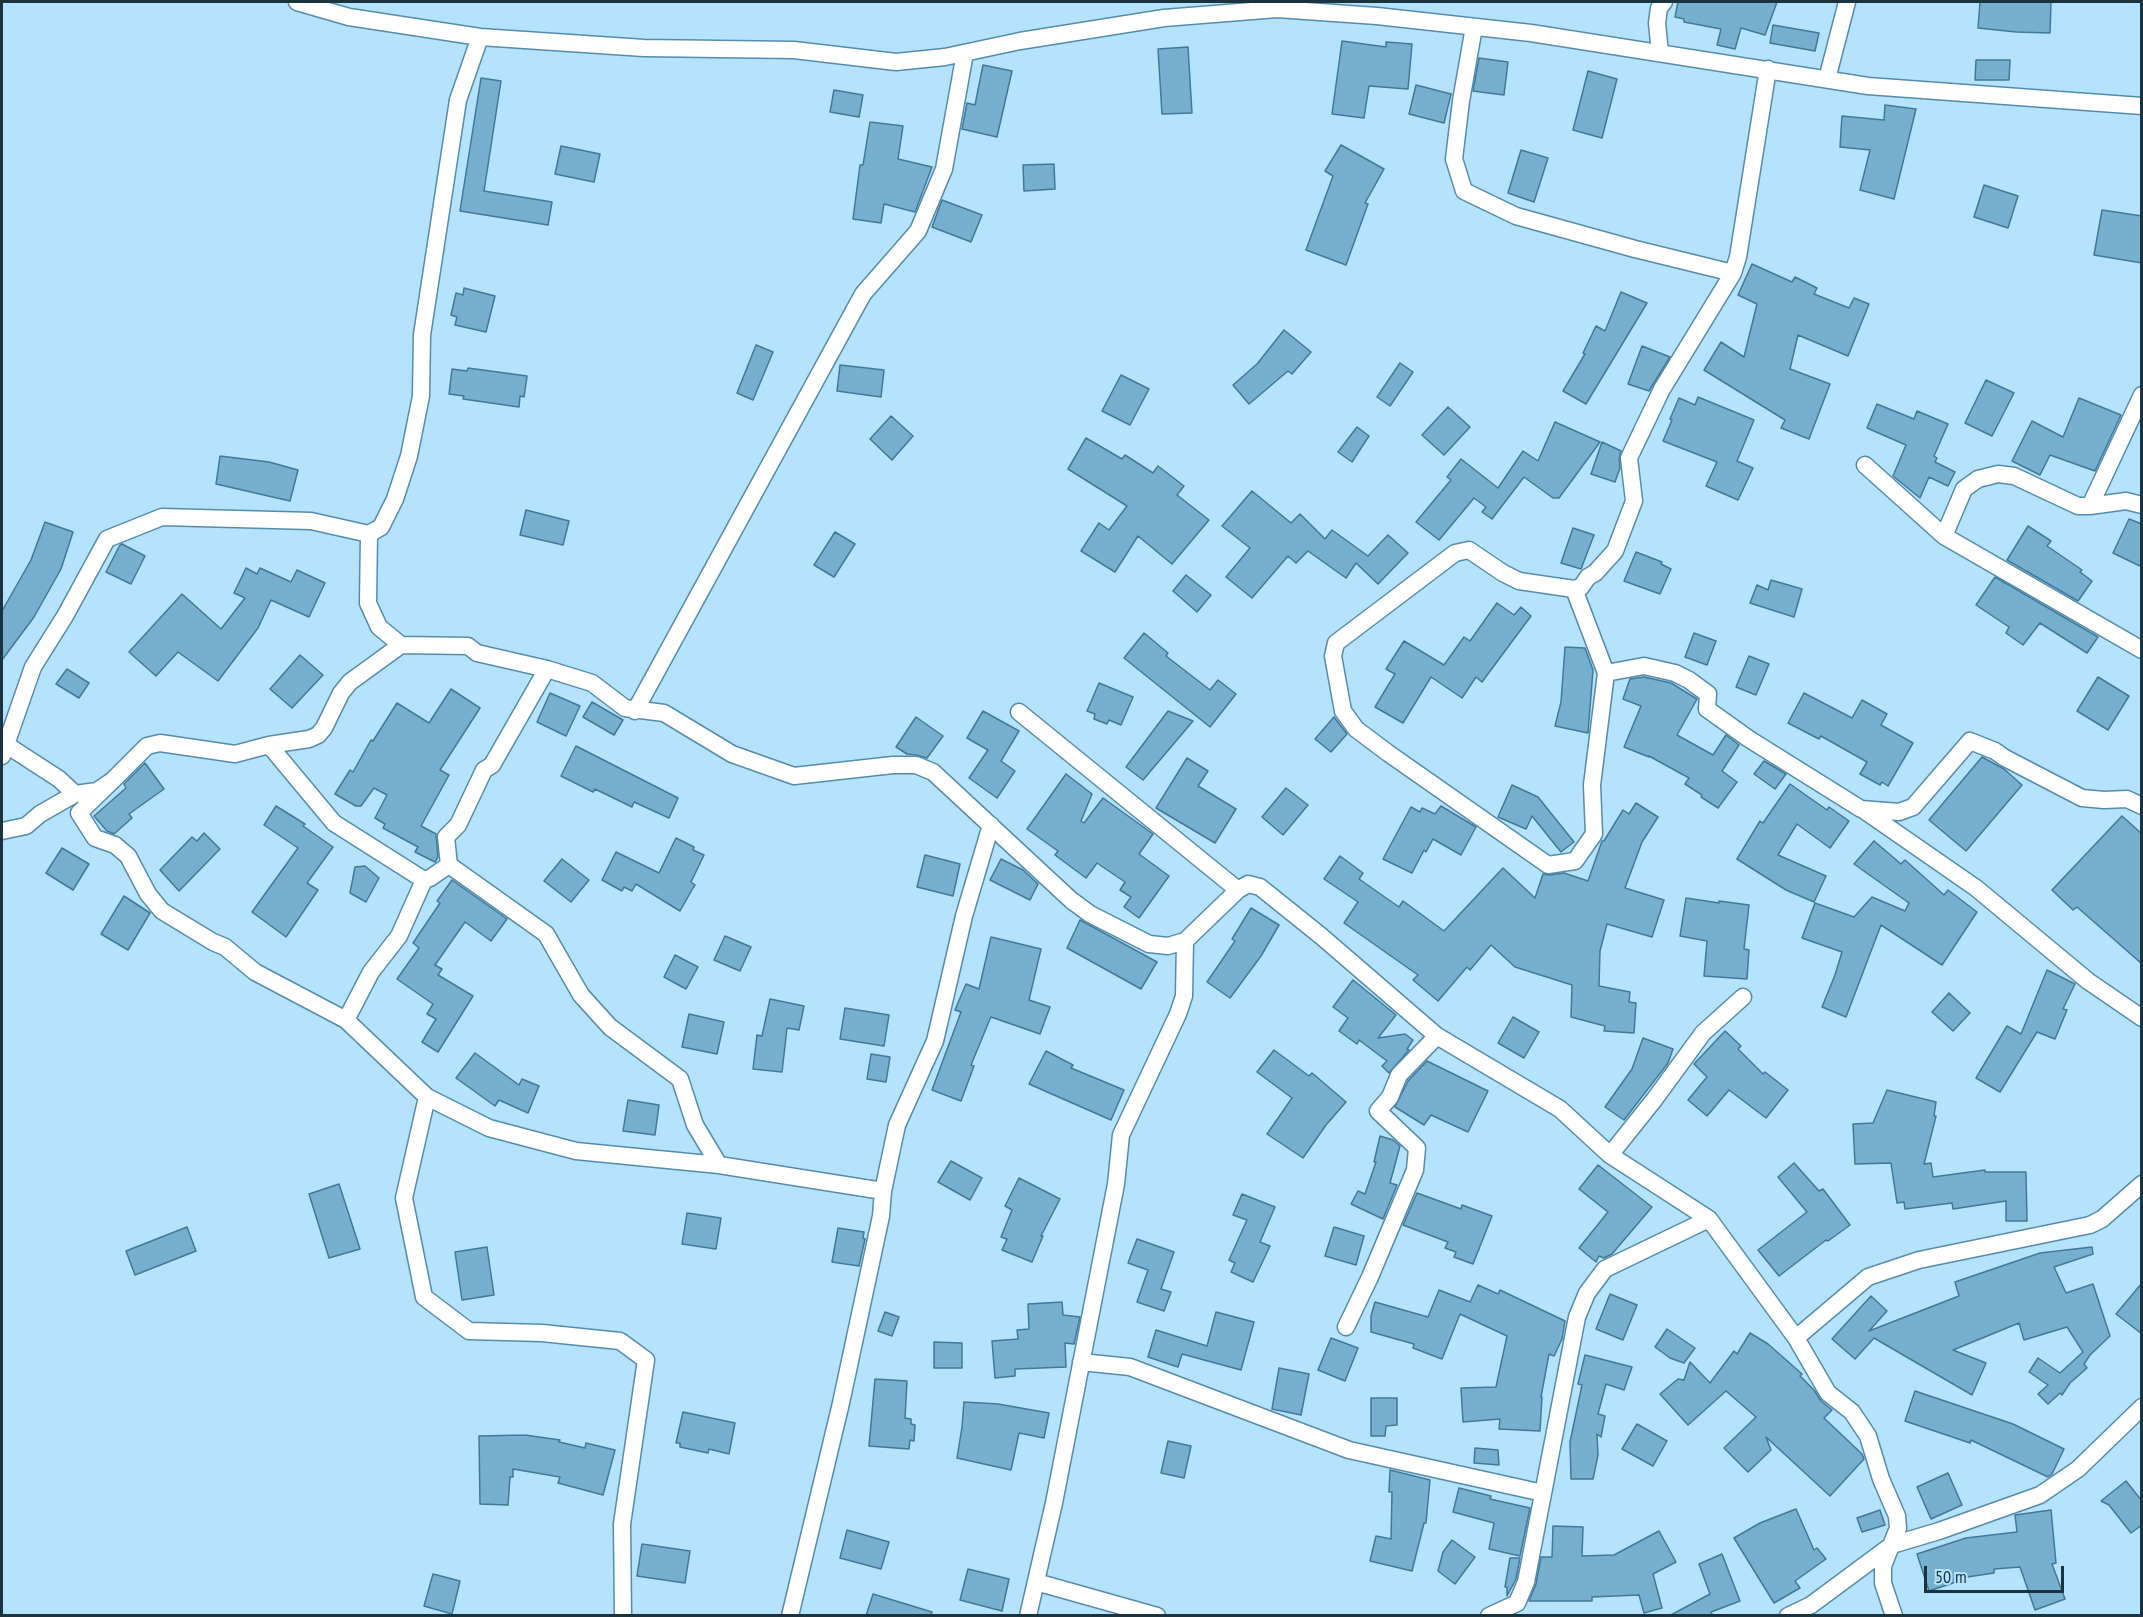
<!DOCTYPE html>
<html>
<head>
<meta charset="utf-8">
<style>
  body { margin:0 }
  #map { position:relative; width:2143px; height:1617px; overflow:hidden; background:#b5e2fd; font-family:"PT Sans Narrow",sans-serif }
  canvas { display:block }
  .frame { position:absolute; inset:0; border:3px solid #1b323f; pointer-events:none }
  .scale { position:absolute; left:1924px; top:1566px; width:140px; height:27px; box-sizing:border-box; border:3px solid #1b323f; border-top:0; padding-left:8px; font-size:18px; line-height:21px; white-space:nowrap; color:#1b323f; -webkit-text-stroke:4px #b5e2fd; paint-order:stroke }
</style>
</head>
<body>
<div id="map">
<canvas width="2143" height="1617"></canvas>
<div class="frame"></div>
<div class="scale">50 m</div>
</div>
<script>
const context = document.querySelector('canvas').getContext('2d');
context.lineJoin = 'round';
function fillPath(path, color) {
  context.fillStyle = color;
  context.fill(path, 'evenodd');
}
function poly(rows) {
  const path = new Path2D();
  for (const r of rows) {
    path.moveTo(r[0], r[1]);
    for (let i = 2; i < r.length; i += 2) path.lineTo(r[i], r[i + 1]);
  }
  return path;
}
function strokePath(path, color, width, dash) {
  context.strokeStyle = color;
  context.lineWidth = width;
  context.lineCap = dash ? 'butt' : 'round';
  context.setLineDash(dash || []);
  context.stroke(path);
}
const building = poly([
  [1678,2,1777,2,1765,35,1741,28,1735,49,1717,45,1721,29,1684,22,1684,19,1675,17,1678,2],
  [1980,2,2051,2,2050,33,2016,32,1978,28,1980,2],
  [1773,25,1819,33,1815,51,1770,43,1773,25],
  [1342,41,1386,47,1386,42,1412,44,1408,89,1369,86,1364,118,1332,114,1342,41],
  [1188,47,1192,113,1162,114,1158,49,1188,47],
  [1479,58,1508,62,1504,95,1473,91,1479,58],
  [1976,60,2010,60,2009,80,1975,80,1976,60],
  [983,65,1012,71,997,137,962,129,967,103,975,105,983,65],
  [1588,71,1617,79,1602,138,1573,130,1588,71],
  [481,78,501,81,484,191,552,202,548,225,460,211,481,78],
  [1416,85,1451,94,1444,123,1409,114,1416,85],
  [834,90,863,95,859,117,830,112,834,90],
  [1885,105,1916,109,1894,199,1860,190,1870,150,1840,147,1842,116,1884,120,1885,105],
  [870,122,903,126,898,159,932,167,915,212,884,204,881,223,853,219,860,165,863,165,870,122],
  [1341,145,1384,169,1365,203,1368,204,1346,265,1306,250,1333,176,1325,171,1341,145],
  [561,146,600,154,594,182,555,174,561,146],
  [1521,150,1548,158,1534,202,1508,193,1521,150],
  [1054,164,1055,189,1024,191,1023,165,1054,164],
  [1984,185,2018,196,2008,228,1974,217,1984,185],
  [942,200,982,215,971,242,932,227,942,200],
  [2102,210,2142,216,2142,263,2094,255,2102,210],
  [1752,264,1792,282,1795,277,1817,288,1814,294,1849,308,1854,298,1869,304,1848,356,1798,335,1790,369,1830,384,1809,439,1781,428,1785,420,1704,370,1721,342,1744,357,1757,304,1738,295,1752,264],
  [464,288,495,296,486,332,455,325,457,317,451,315,456,293,463,295,464,288],
  [1621,292,1647,303,1586,404,1563,391,1585,354,1583,353,1596,326,1605,331,1621,292],
  [1284,330,1311,352,1292,374,1288,371,1249,404,1233,385,1257,364,1284,330],
  [756,345,773,352,753,400,737,393,756,345],
  [1642,346,1670,357,1649,391,1628,384,1642,346],
  [1400,363,1413,372,1390,406,1377,397,1400,363],
  [840,365,884,370,881,397,837,391,840,365],
  [468,368,527,376,524,397,520,396,519,407,463,399,464,396,449,394,452,369,467,371,468,368],
  [1121,375,1149,389,1130,425,1102,411,1121,375],
  [1986,380,2014,393,1992,436,1965,423,1986,380],
  [1698,397,1754,420,1737,461,1753,468,1738,500,1706,486,1717,462,1663,441,1672,420,1670,419,1679,398,1695,405,1698,397],
  [2079,398,2121,415,2095,471,2050,455,2040,475,2012,461,2032,421,2063,437,2079,398],
  [1877,404,1914,419,1917,411,1948,424,1934,456,1937,458,1935,462,1955,472,1948,486,1929,477,1920,498,1893,476,1906,445,1867,428,1877,404],
  [1448,407,1470,427,1444,455,1422,435,1448,407],
  [891,416,913,436,892,460,870,439,891,416],
  [1555,422,1600,442,1559,498,1553,498,1524,477,1492,519,1482,512,1486,507,1474,498,1439,540,1416,522,1451,480,1447,477,1461,459,1498,488,1523,451,1538,461,1555,422],
  [1357,427,1369,436,1352,462,1338,452,1357,427],
  [1086,438,1122,459,1125,455,1153,473,1158,466,1184,486,1177,495,1209,520,1172,564,1138,536,1115,572,1081,551,1099,523,1109,530,1127,506,1068,469,1086,438],
  [1602,442,1621,451,1619,459,1620,468,1615,482,1591,474,1602,442],
  [220,456,269,462,298,470,290,501,216,484,220,456],
  [1252,491,1291,523,1300,514,1325,539,1332,530,1368,556,1388,535,1408,553,1378,584,1356,563,1346,578,1308,551,1296,563,1288,556,1252,598,1226,577,1250,548,1222,526,1252,491],
  [526,510,569,521,563,545,520,535,526,510],
  [2129,519,2142,524,2142,567,2113,553,2129,519],
  [45,522,73,532,61,569,34,617,2,660,2,611,31,560,45,522],
  [2028,526,2051,541,2047,546,2082,570,2080,572,2092,581,2078,601,2007,560,2028,526],
  [1573,528,1594,535,1581,569,1561,563,1573,528],
  [835,532,855,544,834,577,814,565,835,532],
  [122,544,145,556,131,584,106,572,120,545,122,544],
  [1636,552,1662,562,1661,564,1671,569,1660,594,1624,581,1636,552],
  [246,568,257,574,260,568,291,582,297,570,325,583,309,617,271,600,258,628,218,681,178,652,156,676,129,652,182,594,221,629,245,598,234,593,246,568],
  [1186,575,1211,595,1197,612,1173,591,1186,575],
  [1995,577,2098,637,2087,653,2040,623,2023,645,2006,633,2009,627,1976,605,1995,577],
  [1771,580,1802,589,1794,617,1750,603,1757,585,1768,590,1771,580],
  [1497,603,1514,615,1521,607,1531,616,1482,682,1476,677,1462,698,1431,677,1403,723,1375,707,1395,674,1386,669,1404,641,1444,665,1464,637,1470,641,1497,603],
  [1144,633,1168,653,1166,656,1210,690,1218,680,1236,694,1210,727,1124,658,1144,633],
  [1694,633,1716,641,1707,665,1685,657,1694,633],
  [1565,647,1585,648,1593,670,1588,733,1555,726,1561,702,1565,647],
  [300,655,323,675,292,708,270,689,300,655],
  [1749,656,1769,664,1756,695,1736,687,1749,656],
  [67,669,89,683,79,698,56,684,67,669],
  [1644,677,1671,683,1697,699,1677,735,1713,755,1726,735,1739,745,1722,771,1737,782,1718,808,1701,797,1702,795,1685,784,1689,778,1649,756,1649,757,1624,747,1641,706,1623,699,1630,679,1644,677],
  [2098,677,2129,696,2108,730,2077,711,2098,677],
  [1099,683,1133,697,1121,725,1109,720,1107,724,1094,719,1095,714,1087,711,1099,683],
  [451,689,480,708,440,770,449,775,421,826,436,834,438,857,435,862,415,852,418,847,383,828,385,824,375,818,387,795,374,788,361,806,356,806,335,794,350,770,353,772,371,740,373,741,397,703,429,723,451,689],
  [550,693,580,706,566,736,537,722,550,693],
  [1804,693,1852,718,1862,700,1887,714,1881,725,1913,743,1888,786,1882,782,1880,785,1860,774,1867,762,1821,736,1819,739,1788,723,1804,693],
  [592,702,623,720,614,735,583,717,592,702],
  [983,711,1019,731,1001,761,1015,771,997,798,969,778,988,750,967,738,983,711],
  [1168,711,1193,721,1143,780,1126,767,1168,711],
  [916,717,943,736,927,758,916,755,907,754,896,747,916,717],
  [1334,717,1347,734,1331,752,1315,739,1334,717],
  [576,746,678,798,669,818,634,802,632,807,595,789,593,792,561,776,576,746],
  [1982,757,2004,769,2022,785,1966,851,1929,820,1982,757],
  [1187,758,1208,771,1198,786,1236,809,1215,843,1156,808,1187,758],
  [1764,761,1786,774,1775,789,1754,774,1764,761],
  [145,763,164,789,129,814,132,818,114,834,107,831,94,816,126,788,124,784,145,763],
  [1066,774,1092,794,1081,821,1084,823,1103,798,1153,834,1139,854,1169,876,1139,918,1124,907,1131,897,1120,890,1125,882,1097,863,1086,878,1055,855,1058,851,1027,829,1066,774],
  [1790,784,1827,810,1829,807,1849,821,1830,848,1797,824,1778,855,1826,876,1814,902,1786,890,1737,859,1760,821,1763,823,1790,784],
  [1512,785,1538,797,1574,842,1561,852,1532,816,1526,829,1498,817,1512,785],
  [1286,788,1308,805,1283,835,1262,817,1286,788],
  [1636,803,1658,817,1642,842,1625,888,1664,900,1652,937,1607,924,1600,951,1599,986,1630,992,1629,1002,1636,1003,1634,1033,1604,1031,1605,1026,1571,1017,1572,985,1515,967,1491,945,1470,970,1467,967,1438,1001,1413,980,1418,975,1344,923,1358,902,1324,879,1340,856,1363,873,1359,879,1399,907,1403,901,1444,931,1503,868,1535,898,1543,874,1550,875,1564,873,1588,881,1602,841,1604,841,1623,810,1629,814,1636,803],
  [276,806,305,824,303,826,333,847,307,883,318,890,286,937,252,912,298,848,264,825,276,806],
  [1441,806,1476,827,1461,855,1433,839,1426,852,1424,850,1412,873,1383,859,1411,807,1420,812,1422,808,1435,814,1441,806],
  [2122,816,2142,834,2142,964,2077,907,2073,910,2052,890,2122,816],
  [204,833,220,849,179,891,160,870,192,837,197,841,204,833],
  [676,838,694,847,693,850,704,855,691,882,695,885,693,888,680,911,636,884,632,891,624,887,622,891,602,880,616,852,659,873,676,838],
  [1874,841,1901,864,1905,860,1944,895,1948,890,1977,912,1942,965,1881,925,1846,1017,1822,1007,1835,975,1842,952,1802,938,1815,903,1854,917,1872,897,1905,911,1909,903,1854,864,1874,841],
  [62,848,89,864,73,890,46,873,62,848],
  [925,855,960,864,953,896,917,887,925,855],
  [562,859,589,880,571,902,544,881,562,859],
  [1001,859,1023,870,1038,884,1030,900,990,880,1001,859],
  [365,866,379,878,366,902,350,893,355,867,365,866],
  [452,880,507,919,491,941,465,922,435,965,442,969,438,975,473,996,438,1052,422,1042,436,1019,427,1014,433,1004,397,979,419,948,413,943,440,903,437,901,452,880],
  [124,896,150,913,128,950,101,934,124,896],
  [1686,898,1719,903,1719,901,1749,905,1744,949,1749,950,1747,979,1704,976,1707,941,1680,936,1686,898],
  [1251,908,1279,925,1261,956,1230,998,1207,982,1235,941,1232,939,1251,908],
  [1080,920,1157,962,1141,989,1067,948,1080,920],
  [725,936,751,947,740,971,714,960,725,936],
  [991,937,1041,949,1029,1000,1050,1007,1040,1034,991,1017,990,1019,971,1065,974,1066,961,1101,932,1090,961,1012,955,1010,966,984,979,989,991,937],
  [675,955,698,967,686,989,664,977,675,955],
  [2047,970,2075,984,2063,1009,2067,1010,2055,1039,2037,1032,2000,1092,1976,1078,2007,1026,2021,1034,2047,970],
  [1353,980,1396,1015,1378,1038,1405,1034,1413,1040,1407,1049,1409,1050,1389,1073,1382,1066,1387,1061,1359,1040,1357,1044,1339,1031,1348,1018,1333,1007,1353,980],
  [1949,993,1970,1013,1953,1031,1932,1012,1949,993],
  [770,999,804,1006,799,1030,787,1028,782,1072,753,1069,757,1035,762,1036,770,999],
  [845,1008,889,1015,884,1046,840,1039,845,1008],
  [689,1014,724,1022,717,1054,682,1047,689,1014],
  [1513,1017,1539,1032,1524,1058,1498,1043,1513,1017],
  [1725,1031,1741,1046,1738,1049,1763,1074,1765,1072,1788,1090,1766,1118,1729,1090,1707,1116,1688,1100,1707,1077,1694,1064,1725,1031],
  [1643,1038,1673,1049,1668,1063,1624,1120,1605,1107,1632,1069,1643,1038],
  [1274,1050,1309,1076,1312,1073,1346,1102,1326,1125,1303,1158,1267,1134,1292,1098,1257,1072,1274,1050],
  [1046,1051,1073,1065,1071,1068,1124,1090,1111,1120,1029,1084,1046,1051],
  [475,1053,519,1085,522,1079,539,1086,528,1113,499,1100,495,1106,456,1078,475,1053],
  [871,1054,890,1057,886,1082,867,1079,871,1054],
  [1427,1061,1488,1091,1468,1132,1431,1115,1424,1125,1395,1107,1408,1081,1427,1061],
  [1887,1090,1936,1102,1934,1116,1936,1116,1924,1164,1931,1163,1933,1177,1985,1170,1985,1172,2026,1172,2027,1221,2006,1221,2006,1201,1953,1209,1952,1203,1905,1209,1904,1202,1897,1203,1891,1163,1855,1164,1853,1124,1873,1123,1887,1090],
  [628,1100,659,1105,655,1135,623,1131,628,1100],
  [1380,1136,1393,1140,1400,1146,1390,1183,1397,1185,1383,1219,1351,1204,1358,1191,1365,1194,1376,1162,1374,1162,1380,1136],
  [951,1161,982,1178,970,1200,938,1182,951,1161],
  [1794,1163,1819,1191,1823,1189,1850,1225,1828,1241,1826,1240,1779,1276,1758,1250,1807,1212,1778,1177,1794,1163],
  [1598,1165,1652,1207,1612,1254,1604,1258,1599,1256,1596,1262,1579,1248,1608,1212,1579,1189,1598,1165],
  [1019,1178,1060,1199,1041,1236,1043,1236,1032,1262,1002,1250,1007,1239,1001,1237,1012,1210,1005,1206,1019,1178],
  [339,1184,360,1249,329,1258,309,1194,339,1184],
  [1417,1193,1461,1209,1462,1205,1492,1216,1473,1264,1454,1257,1456,1252,1445,1248,1448,1242,1403,1225,1417,1193],
  [1242,1194,1275,1207,1260,1242,1270,1246,1253,1282,1231,1272,1235,1263,1229,1260,1247,1220,1233,1215,1242,1194],
  [687,1213,721,1218,716,1249,682,1244,687,1213],
  [187,1227,196,1251,135,1275,126,1251,187,1227],
  [1334,1227,1364,1236,1356,1265,1325,1256,1334,1227],
  [838,1228,864,1232,863,1238,865,1239,859,1266,832,1262,838,1228],
  [1137,1239,1174,1252,1161,1289,1171,1292,1164,1311,1137,1302,1148,1270,1128,1263,1137,1239],
  [487,1247,494,1295,462,1300,455,1252,487,1247],
  [2092,1247,2093,1254,2054,1267,2066,1293,2093,1284,2110,1336,2090,1355,2084,1364,2087,1368,2070,1383,2062,1395,2060,1393,2048,1404,2038,1394,2048,1385,2029,1372,2038,1358,2060,1373,2083,1352,2067,1327,2024,1340,2019,1323,1953,1350,1986,1363,1972,1395,1874,1338,1855,1359,1832,1339,1871,1296,1887,1311,1869,1331,1959,1296,1955,1282,2040,1253,2092,1247],
  [2142,1283,2142,1334,2116,1314,2142,1283],
  [1478,1285,1498,1294,1500,1290,1565,1321,1562,1339,1554,1356,1549,1354,1541,1397,1542,1397,1540,1431,1499,1429,1500,1419,1463,1422,1461,1388,1496,1387,1507,1336,1460,1314,1442,1359,1413,1348,1414,1344,1371,1332,1371,1316,1375,1302,1428,1317,1439,1290,1470,1302,1478,1285],
  [1610,1294,1637,1305,1623,1340,1596,1329,1610,1294],
  [1062,1302,1063,1315,1080,1317,1074,1344,1065,1343,1066,1367,1015,1369,1015,1376,995,1378,992,1341,1018,1339,1017,1330,1029,1329,1028,1304,1062,1302],
  [885,1312,899,1317,892,1336,878,1331,885,1312],
  [1216,1312,1254,1322,1241,1370,1182,1354,1178,1367,1148,1357,1156,1330,1207,1346,1216,1312],
  [1667,1329,1695,1348,1684,1363,1670,1358,1655,1347,1667,1329],
  [1750,1333,1768,1344,1802,1374,1800,1376,1814,1390,1821,1401,1832,1410,1824,1418,1862,1454,1864,1459,1830,1496,1766,1437,1771,1450,1748,1472,1724,1448,1756,1417,1726,1391,1688,1425,1660,1394,1678,1379,1684,1380,1690,1362,1710,1383,1734,1351,1737,1354,1750,1333],
  [1331,1338,1358,1348,1345,1381,1318,1370,1331,1338],
  [934,1342,962,1343,962,1368,934,1368,934,1342],
  [1585,1355,1632,1367,1624,1390,1606,1384,1598,1414,1605,1416,1601,1437,1597,1434,1598,1455,1593,1479,1571,1479,1570,1442,1582,1385,1578,1384,1585,1355],
  [1279,1368,1309,1374,1301,1415,1272,1409,1279,1368],
  [875,1379,907,1381,905,1418,911,1419,911,1424,915,1425,914,1441,910,1440,909,1449,869,1446,875,1379],
  [1915,1391,2013,1424,2064,1449,2052,1474,2048,1477,1971,1440,1970,1443,1905,1421,1915,1391],
  [1371,1398,1397,1398,1397,1425,1386,1426,1385,1436,1371,1436,1371,1398],
  [964,1402,998,1404,1049,1413,1044,1438,1019,1433,1011,1470,957,1458,962,1427,964,1402],
  [683,1412,735,1423,729,1454,709,1449,708,1453,680,1447,680,1443,676,1443,683,1412],
  [1637,1424,1667,1441,1653,1466,1622,1449,1637,1424],
  [525,1435,560,1440,559,1442,585,1448,586,1443,615,1450,603,1495,558,1483,560,1477,513,1469,513,1477,510,1477,508,1505,480,1504,479,1436,525,1435],
  [1168,1441,1191,1446,1184,1478,1161,1473,1168,1441],
  [1475,1448,1498,1450,1499,1465,1474,1463,1475,1448],
  [1390,1470,1430,1480,1426,1523,1424,1523,1412,1571,1370,1561,1376,1536,1391,1539,1392,1492,1389,1492,1390,1470],
  [1948,1473,1962,1505,1931,1519,1917,1487,1948,1473],
  [2126,1481,2142,1501,2142,1525,2131,1533,2109,1505,2101,1501,2126,1481],
  [1459,1488,1491,1496,1490,1499,1530,1508,1520,1556,1489,1549,1494,1523,1453,1512,1459,1488],
  [1796,1509,1814,1550,1817,1548,1826,1559,1795,1581,1800,1588,1774,1603,1734,1538,1760,1523,1796,1509],
  [1880,1510,1885,1525,1862,1532,1857,1518,1880,1510],
  [2051,1510,2056,1563,2052,1564,2065,1599,2035,1610,2020,1567,1994,1569,1994,1573,1954,1579,1956,1582,1929,1591,1917,1554,1966,1538,2017,1532,2015,1515,2051,1510],
  [1553,1526,1583,1527,1582,1556,1614,1555,1659,1531,1676,1562,1653,1574,1662,1608,1644,1613,1639,1595,1592,1597,1592,1601,1529,1601,1536,1584,1541,1557,1552,1557,1553,1526],
  [847,1530,889,1542,881,1569,840,1558,847,1530],
  [1452,1540,1475,1557,1455,1584,1438,1571,1443,1552,1452,1540],
  [642,1544,690,1551,685,1583,637,1576,642,1544],
  [1722,1554,1740,1601,1711,1612,1713,1616,1669,1616,1710,1594,1699,1564,1722,1554],
  [1510,1558,1520,1558,1516,1579,1507,1596,1507,1587,1505,1587,1510,1558],
  [968,1569,1009,1579,1002,1611,960,1600,968,1569],
  [433,1574,460,1581,452,1614,424,1606,433,1574],
  [873,1594,932,1612,931,1616,866,1616,873,1594]
]);
fillPath(building, '#77afcf');
strokePath(building, '#427997', 1.5);
const minor = poly([
  [297,2,349,17,480,37,644,48,794,50,896,62,945,57,1020,41,1164,18,1277,9,1377,16,1531,33,1868,86,2142,106],
  [1474,27,1461,101,1454,159,1464,191,1516,216,1635,249,1733,273],
  [1660,53,1657,23,1659,8,1664,2],
  [1827,79,1847,2],
  [1865,465,1944,536,1964,489,1978,479,1998,474,2014,476,2078,506,2090,506,2126,501,2142,505],
  [2090,506,2142,395],
  [369,534,368,603,379,627,401,645,468,646,477,653,547,669,592,683,625,708,664,713,732,754,794,776,893,765,916,765,933,772,1071,900,1090,914,1149,944,1168,946,1185,941,1238,890,1248,884,1260,887,1321,936,1437,1036,1560,1109,1610,1155,1709,1219,1796,1338,1828,1393,1852,1412,1868,1436,1881,1479,1897,1516,1898,1528,1883,1566,1883,1583,1894,1616],
  [1944,536,2142,650],
  [1574,589,1519,581,1503,573,1469,550,1455,553,1336,643,1333,656,1343,711,1356,729,1388,753,1548,865,1575,861,1594,834,1592,785,1606,673,1574,589,1581,587,1588,577,1595,573,1615,551,1634,501,1629,458,1662,389,1733,273,1738,257,1768,69],
  [1606,673,1644,666,1675,673,1689,680,1708,694,1707,709,1749,739,1861,809,1899,812,1913,807,1970,741,1995,751,2005,758,2082,798,2104,800,2127,799,2142,806],
  [635,711,863,294,918,231,944,169,965,53],
  [1019,712,1238,890],
  [2,742,59,779,75,794],
  [269,745,334,823,424,880],
  [2,756,33,667,65,616,107,539,162,517,311,521,369,534,381,527,395,499,409,456,421,396,422,335,458,100,480,37],
  [112,781,79,813,95,838,115,845,128,856,148,894,162,911,213,942,225,947,255,972,346,1020,371,972,399,936,424,880,430,878,449,865,446,837,458,825,484,770,492,765,547,669],
  [1862,809,1976,888,2088,981,2142,1018],
  [2,831,26,826,40,814,75,794,97,791,112,781,147,746,160,743,235,754,269,745,309,739,318,735,324,728,341,693,350,682,401,645],
  [449,865,546,934,581,995,610,1027,680,1079,695,1125,719,1165],
  [346,1020,427,1097,489,1128,576,1151,719,1165,883,1191],
  [427,1097,404,1198,424,1297,469,1331,542,1333,620,1341,646,1360,622,1524,623,1616],
  [1610,1155,1654,1100,1703,1033,1743,997],
  [1346,1327,1370,1277,1415,1170,1417,1148,1378,1111,1390,1097,1399,1075,1437,1036],
  [1796,1338,1868,1277,1919,1260,2090,1225,2102,1219,2142,1184],
  [1081,1362,1130,1367,1349,1450,1543,1493],
  [1036,1582,1157,1616],
  [790,1616,841,1403,881,1216,883,1191,897,1125,935,1041,964,916,991,825],
  [1028,1616,1054,1503,1116,1184,1121,1135,1178,1014,1184,996,1185,941],
  [1489,1616,1517,1603,1526,1582,1577,1317,1587,1293,1605,1269,1709,1219],
  [1788,1616,1811,1605,1892,1545,1939,1531,2040,1495,2078,1469,2142,1407]
]);
strokePath(minor, '#558cab', 19);
strokePath(minor, '#fff', 16);
</script>
</body>
</html>
